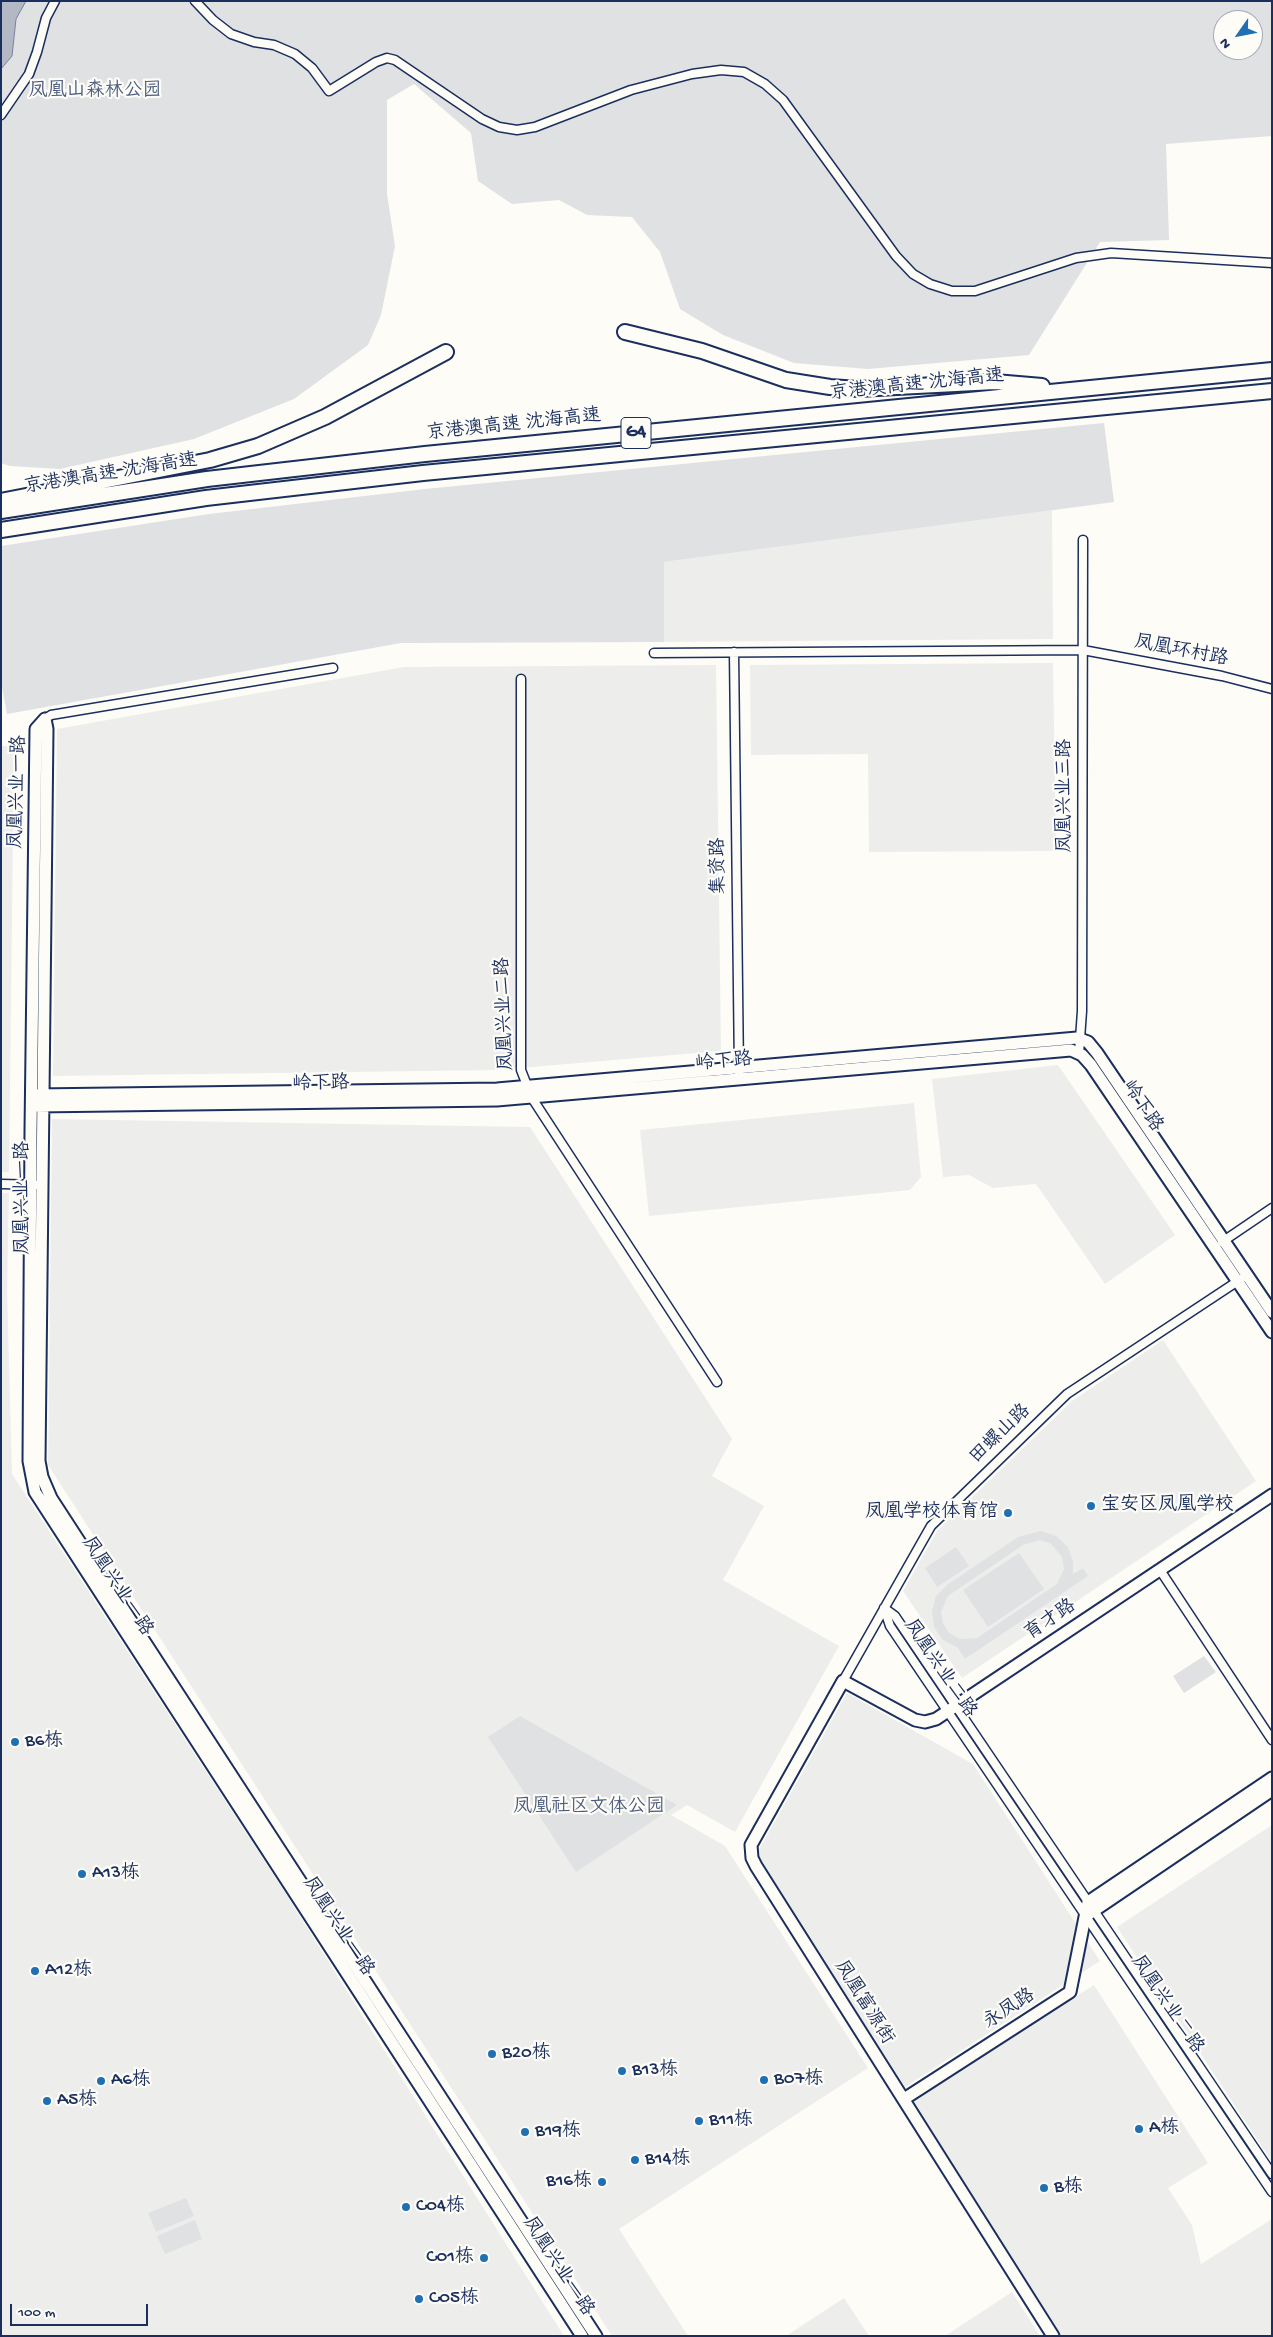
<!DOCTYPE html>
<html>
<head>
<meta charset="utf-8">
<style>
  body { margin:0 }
  #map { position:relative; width:1273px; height:2337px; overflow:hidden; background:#fdfcf7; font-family:"Gochi Hand",sans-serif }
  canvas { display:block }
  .frame { position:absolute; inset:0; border:2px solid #1b2f5e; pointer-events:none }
  .north { position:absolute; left:1213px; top:10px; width:50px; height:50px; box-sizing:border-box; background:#fdfcf7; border:1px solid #a3aaba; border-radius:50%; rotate:237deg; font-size:14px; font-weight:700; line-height:20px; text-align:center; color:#1b2f5e }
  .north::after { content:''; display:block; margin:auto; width:18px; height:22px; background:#1f6fb2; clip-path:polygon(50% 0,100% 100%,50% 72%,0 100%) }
  .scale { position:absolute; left:10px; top:2304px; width:138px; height:22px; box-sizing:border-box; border:2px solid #1b2f5e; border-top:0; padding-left:6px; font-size:15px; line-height:18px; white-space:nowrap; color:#1b2f5e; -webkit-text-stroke:4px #fdfcf7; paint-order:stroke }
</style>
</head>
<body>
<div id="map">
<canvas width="1273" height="2337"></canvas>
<div class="frame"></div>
<div class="north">N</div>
<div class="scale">100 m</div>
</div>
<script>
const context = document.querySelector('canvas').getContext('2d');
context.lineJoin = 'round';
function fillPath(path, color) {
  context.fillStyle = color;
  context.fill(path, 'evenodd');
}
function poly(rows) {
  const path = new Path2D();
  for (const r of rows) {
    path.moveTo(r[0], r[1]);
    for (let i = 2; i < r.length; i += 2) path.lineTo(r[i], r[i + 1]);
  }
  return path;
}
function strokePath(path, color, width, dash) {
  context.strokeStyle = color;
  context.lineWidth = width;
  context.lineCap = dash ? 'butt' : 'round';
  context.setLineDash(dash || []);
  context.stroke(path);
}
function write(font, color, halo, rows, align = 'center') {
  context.font = font + ' "Gochi Hand","LXGW WenKai TC",sans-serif';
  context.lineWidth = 4.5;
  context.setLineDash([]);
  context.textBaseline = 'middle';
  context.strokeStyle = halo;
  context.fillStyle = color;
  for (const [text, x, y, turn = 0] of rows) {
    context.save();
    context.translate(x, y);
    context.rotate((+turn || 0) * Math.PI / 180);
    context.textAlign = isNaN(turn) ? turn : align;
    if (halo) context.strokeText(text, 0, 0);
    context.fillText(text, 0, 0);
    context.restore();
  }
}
fillPath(poly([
  [1052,510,1053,639,664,642,664,562],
  [1053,663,1056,851,869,852,868,754,751,755,750,665],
  [716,665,721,1051,496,1070,53,1076,57,729,404,667],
  [1,746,14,746,9,1172,1,1172],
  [1058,1065,1175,1235,1105,1284,1036,1184,993,1188,969,1175,943,1177,932,1079],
  [914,1103,921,1177,910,1190,649,1216,640,1130],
  [52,1119,530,1127,732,1439,712,1476,764,1506,723,1580,839,1646,735,1832,687,1805,671,1815,725,1846,868,2068,619,2229,688,2336,612,2336,48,1465],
  [1,1193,9,1193,7,1291,12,1474,284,1891,564,2336,1,2336],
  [1163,1340,1256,1481,962,1678,903,1591,937,1531,1072,1401],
  [847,1693,973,1764,1100,1961,905,2087,756,1855],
  [1272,1825,1272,2162,1117,1927],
  [1094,1985,1208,2163,1168,2188,1192,2225,1201,2264,1272,2219,1272,2336,1062,2336,912,2101],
  [1012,2292,1040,2336,945,2336],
  [844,2298,869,2336,786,2336]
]), '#edeeec');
fillPath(poly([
  [26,1,1272,1,1272,136,1166,144,1169,240,1100,242,1029,355,868,369,794,363,723,335,680,309,660,252,632,217,587,215,559,200,512,204,478,181,471,133,414,84,387,100,387,194,395,246,381,315,368,345,294,399,194,439,60,469,10,466,1,463,1,69,12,56,16,19],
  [1223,20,1253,20,1253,50,1223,50],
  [1104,423,1114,502,664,562,664,642,401,643,7,714,1,682,1,546,209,514,425,489],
  [1041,1531,1056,1536,1068,1547,1073,1562,1073,1574,1083,1568,1088,1576,965,1659,958,1648,943,1640,934,1627,932,1611,936,1596,947,1585,1018,1537],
  [1040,1540,1051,1544,1062,1557,1064,1569,1057,1584,977,1638,960,1639,949,1633,943,1623,941,1612,948,1596,1023,1545],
  [956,1547,969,1566,937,1587,925,1568],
  [1019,1553,1044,1589,988,1627,963,1590],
  [1204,1656,1216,1672,1184,1693,1173,1676],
  [520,1716,677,1805,576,1872,488,1737],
  [186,2198,194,2216,156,2232,148,2213],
  [195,2220,202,2239,165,2254,157,2236]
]), '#e0e1e3');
const water = poly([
  [1,1,26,1,16,19,12,56,1,69,1,1]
]);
fillPath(water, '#b3b8c5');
strokePath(water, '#76819c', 1);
const street = poly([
  [195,1,213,20,231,34,254,42,274,45,295,54,312,68,329,91,376,62,387,58,395,60,482,119,499,127,517,130,535,127,631,90,692,74,721,70,744,72,765,84,783,100,896,256,913,274,930,284,952,291,975,291,1076,258,1111,253,1272,263],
  [1,115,29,74,37,52,46,18,55,1],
  [734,652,739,1073],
  [654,653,1083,650,1222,676,1272,689],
  [521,679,521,1070,532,1098,717,1382],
  [45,719,51,715,333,668],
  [1079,1053,1082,1011,1083,540],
  [1,1184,41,1185],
  [1222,1242,1272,1208],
  [1160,1570,1272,1740],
  [884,1608,890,1626,1272,2192],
  [884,1608,895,1616,1272,2174],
  [843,1681,931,1526,1067,1394,1241,1279]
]);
const secondary = poly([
  [45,719,36,729,31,1131,29,1461,35,1492,582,2336],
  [45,719,47,729,39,1461,42,1477,51,1498,596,2336],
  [35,1095,497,1089,1077,1038,1088,1042,1097,1053,1272,1312],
  [36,1106,497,1100,1071,1050,1082,1055,1091,1065,1272,1332],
  [1086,1916,1272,1790],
  [904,2099,1070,1992,1088,1902,1272,1778],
  [1053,2336,756,1866,752,1858,751,1845,843,1681,915,1720,925,1722,936,1719,1272,1495]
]);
const highway = poly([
  [625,332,702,351,786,380,830,387,858,389,995,382,1042,386],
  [1,501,210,460,258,446,325,417,446,352],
  [1,511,207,479,425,454,1272,370],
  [1,530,206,498,423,473,1272,391]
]);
strokePath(street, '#1b2f5e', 11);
strokePath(secondary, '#1b2f5e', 15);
strokePath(highway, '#1b2f5e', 18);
strokePath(street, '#fdfcf7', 8);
strokePath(secondary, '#fdfcf7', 11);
strokePath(highway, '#fdfcf7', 14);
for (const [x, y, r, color] of [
  [1091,1506,5,"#1f6fb2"],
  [1008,1513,5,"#1f6fb2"],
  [15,1742,5,"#1f6fb2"],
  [82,1874,5,"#1f6fb2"],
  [35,1971,5,"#1f6fb2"],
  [492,2054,5,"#1f6fb2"],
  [622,2071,5,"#1f6fb2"],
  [764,2080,5,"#1f6fb2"],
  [101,2081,5,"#1f6fb2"],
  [47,2101,5,"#1f6fb2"],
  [699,2121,5,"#1f6fb2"],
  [1139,2129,5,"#1f6fb2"],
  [525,2132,5,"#1f6fb2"],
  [635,2160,5,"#1f6fb2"],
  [602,2182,5,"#1f6fb2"],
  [1044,2188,5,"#1f6fb2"],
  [406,2207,5,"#1f6fb2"],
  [484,2258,5,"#1f6fb2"],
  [419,2299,5,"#1f6fb2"]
]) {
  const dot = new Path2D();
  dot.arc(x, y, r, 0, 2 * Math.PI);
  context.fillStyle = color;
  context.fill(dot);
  strokePath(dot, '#fdfcf7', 2);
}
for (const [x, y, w] of [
  [636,433,30]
]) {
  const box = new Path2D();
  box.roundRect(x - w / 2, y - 15.5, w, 31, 4);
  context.fillStyle = '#fdfcf7';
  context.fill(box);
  strokePath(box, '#1b2f5e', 1);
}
write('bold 18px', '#1b2f5e', null, [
  ["G4",636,433]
]);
write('19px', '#4c5c7f', '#fdfcf7', [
  ["凤凰山森林公园",95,92],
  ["凤凰社区文体公园",589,1808]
]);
write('19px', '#1b2f5e', '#fdfcf7', [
  ["京港澳高速 沈海高速",917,386,-6],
  ["京港澳高速 沈海高速",514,426,-6],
  ["京港澳高速 沈海高速",111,475,-9],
  ["凤凰环村路",1181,652,11],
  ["凤凰兴业一路",19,792,-88],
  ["凤凰兴业三路",1066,796,-90],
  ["集资路",720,866,-91],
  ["凤凰兴业二路",506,1014,-92],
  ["岭下路",724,1063,-5],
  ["岭下路",321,1085,-1],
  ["岭下路",1141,1107,56],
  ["凤凰兴业一路",24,1198,-90],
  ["田螺山路",1001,1435,-44],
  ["凤凰兴业一路",116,1587,57],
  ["育才路",1051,1621,-34],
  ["凤凰兴业二路",939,1669,56],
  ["凤凰兴业一路",337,1927,57],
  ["凤凰富源街",863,2003,58],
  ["凤凰兴业二路",1166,2005,56],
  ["永凤路",1010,2010,-33],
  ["凤凰兴业一路",557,2267,57]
]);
write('19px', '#1b2f5e', '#fdfcf7', [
  ["宝安区凤凰学校",1101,1506],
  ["凤凰学校体育馆",998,1513,"right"],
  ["B6栋",25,1742],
  ["A13栋",92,1874],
  ["A12栋",45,1971],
  ["B20栋",502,2054],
  ["B13栋",632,2071],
  ["B07栋",774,2080],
  ["A6栋",111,2081],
  ["A5栋",57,2101],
  ["B11栋",709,2121],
  ["A栋",1149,2129],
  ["B19栋",535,2132],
  ["B14栋",645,2160],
  ["B16栋",592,2182,"right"],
  ["B栋",1054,2188],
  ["C04栋",416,2207],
  ["C01栋",474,2258,"right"],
  ["C05栋",429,2299]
], 'left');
</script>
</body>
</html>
